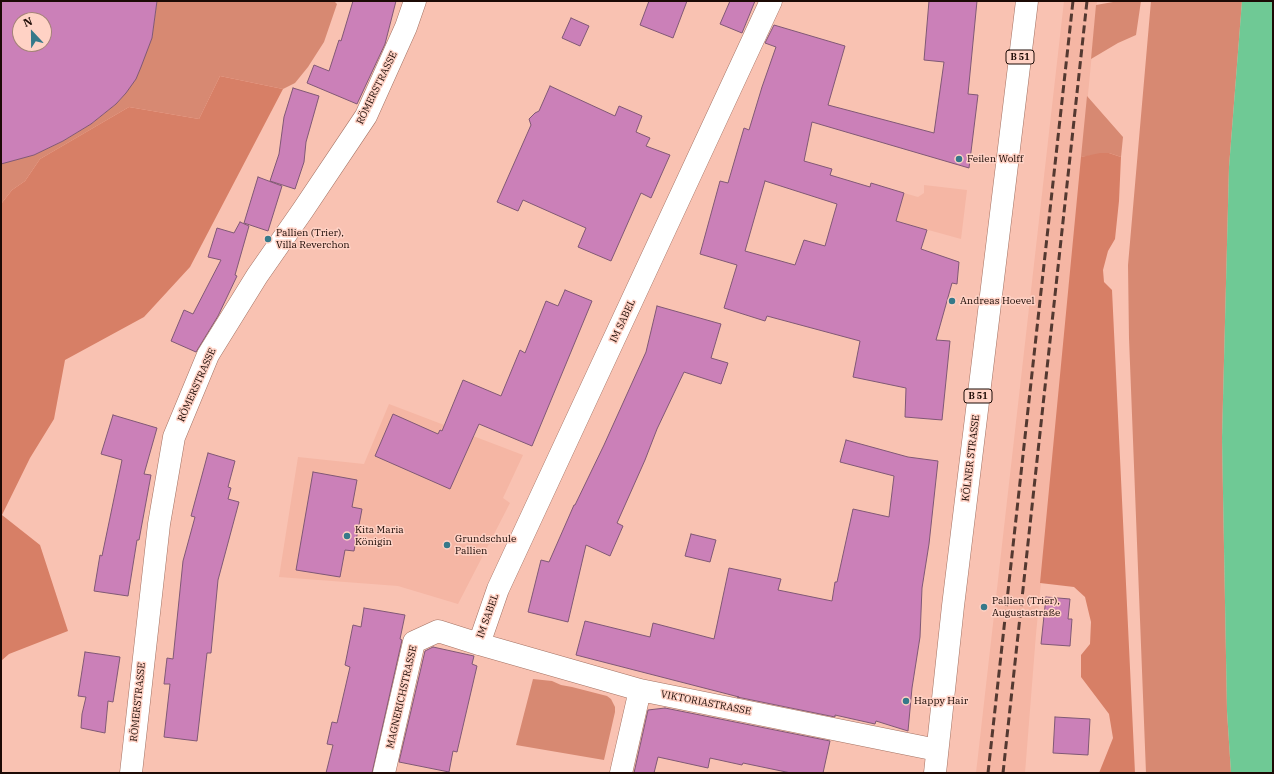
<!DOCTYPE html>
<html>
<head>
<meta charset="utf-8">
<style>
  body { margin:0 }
  #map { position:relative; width:1274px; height:774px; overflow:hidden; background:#f9c2b2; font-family:"IBM Plex Serif",serif }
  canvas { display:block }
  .frame { position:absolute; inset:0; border:2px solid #1c0a05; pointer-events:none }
  .north { position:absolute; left:12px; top:12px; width:40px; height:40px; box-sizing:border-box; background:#ffd2c5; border:1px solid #a48278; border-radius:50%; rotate:338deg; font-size:11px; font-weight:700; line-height:16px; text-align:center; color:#1c0a05 }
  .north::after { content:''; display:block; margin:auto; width:14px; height:18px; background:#36798a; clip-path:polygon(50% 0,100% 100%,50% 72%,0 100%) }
</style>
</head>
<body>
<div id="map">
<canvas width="1274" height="774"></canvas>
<div class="frame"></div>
<div class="north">N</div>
</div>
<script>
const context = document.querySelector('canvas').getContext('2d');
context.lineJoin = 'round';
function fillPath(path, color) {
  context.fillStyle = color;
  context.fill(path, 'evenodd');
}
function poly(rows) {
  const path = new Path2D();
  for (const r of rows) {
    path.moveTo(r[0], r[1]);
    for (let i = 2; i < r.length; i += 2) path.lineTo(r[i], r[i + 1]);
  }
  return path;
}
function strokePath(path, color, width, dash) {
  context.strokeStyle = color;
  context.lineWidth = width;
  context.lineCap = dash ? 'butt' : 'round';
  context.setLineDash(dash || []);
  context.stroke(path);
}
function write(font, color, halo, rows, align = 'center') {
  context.font = font + ' "IBM Plex Serif",serif';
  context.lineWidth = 3;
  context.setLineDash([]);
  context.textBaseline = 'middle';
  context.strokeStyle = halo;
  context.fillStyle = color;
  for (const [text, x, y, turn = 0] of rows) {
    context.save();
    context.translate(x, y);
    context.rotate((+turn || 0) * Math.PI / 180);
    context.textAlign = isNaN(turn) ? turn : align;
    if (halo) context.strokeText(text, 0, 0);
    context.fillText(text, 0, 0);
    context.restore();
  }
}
fillPath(poly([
  [1064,1,1097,1,1036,634,1025,773,976,773],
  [924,185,967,190,961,239,896,221,904,193,918,197,924,193],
  [389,404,523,455,503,498,510,503,458,604,398,586,279,577,298,457,364,464]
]), '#f5b6a4');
fillPath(poly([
  [74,1,6,162,34,155,63,141,91,124,116,104,126,93,135,79,152,38,157,1,336,1,335,2,337,4,324,42,308,67,295,83,283,89,220,76,199,119,129,107,40,159,25,181,12,190,1,204,1,76,20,44,44,44],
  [1114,1,1141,1,1136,35,1118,43,1091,59,1096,5,1113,2],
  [1151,1,1242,1,1229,167,1222,438,1227,711,1231,773,1146,773,1129,338,1128,265],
  [1087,96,1123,137,1121,157,1109,153,1081,157],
  [533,679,552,681,561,685,572,687,607,696,611,699,615,707,615,712,604,760,516,745]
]), '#d78972');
fillPath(poly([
  [220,76,283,89,190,267,144,317,65,360,54,419,30,458,2,515,40,545,68,631,9,654,1,661,1,204,12,190,25,181,40,159,129,107,199,119],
  [1100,153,1109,153,1121,157,1119,201,1115,239,1108,251,1103,270,1104,282,1112,290,1135,773,1099,773,1113,738,1109,714,1081,677,1081,655,1090,644,1091,622,1085,597,1074,587,1040,583,1081,157]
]), '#d77f66');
fillPath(poly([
  [1242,1,1273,1,1273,773,1231,773,1227,711,1222,438,1229,167]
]), '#6fc995');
const building = poly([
  [1,1,157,1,152,38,141,67,136,79,126,93,116,104,91,124,63,141,34,155,1,164,1,1],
  [20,20,44,20,44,44,20,44,20,20],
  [353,1,396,1,385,44,357,104,307,83,314,65,329,71,339,40,341,41,353,1],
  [649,1,687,1,673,38,640,25,649,1],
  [730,1,755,1,742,33,720,24,730,1],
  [929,1,977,1,968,94,978,95,969,168,812,122,804,161,832,169,830,175,870,187,871,183,904,193,896,221,927,230,921,249,959,262,957,284,952,283,936,340,950,341,942,420,905,417,906,388,853,377,860,341,767,316,765,321,724,308,737,265,700,254,720,181,728,183,744,128,749,130,762,87,776,47,765,43,774,25,845,46,828,105,934,133,944,62,924,60,929,1],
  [765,181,837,204,825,246,804,240,795,265,745,251,765,181],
  [571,18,589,26,580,46,562,38,571,18],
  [550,86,615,116,619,106,642,116,636,132,650,138,646,146,670,155,651,198,641,193,611,261,578,247,586,228,523,200,518,211,497,202,531,125,529,119,535,113,539,111,550,86],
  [293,88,319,96,306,142,304,162,295,189,270,181,279,154,284,117,293,88],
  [258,177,282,186,268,231,244,223,258,177],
  [240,222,249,226,235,275,237,276,218,316,196,352,171,341,184,310,193,314,221,260,208,257,217,228,234,233,240,222],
  [565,290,592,301,532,446,479,424,450,489,375,456,393,414,438,434,440,430,442,431,463,380,501,396,520,350,525,353,546,301,558,306,565,290],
  [657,306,721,324,711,358,728,363,721,384,684,372,657,429,645,460,617,523,623,526,610,556,586,545,568,622,528,612,541,560,549,562,574,505,575,505,604,445,646,352,657,306],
  [113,415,157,428,144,474,151,475,139,540,137,540,128,596,94,591,100,555,102,556,122,460,101,454,113,415],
  [846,440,908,457,938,461,929,544,922,588,920,637,912,688,908,731,876,721,875,724,835,715,835,717,737,697,739,697,576,655,585,621,650,637,653,623,714,639,729,568,781,579,778,590,832,601,835,582,837,582,853,509,889,517,894,476,840,462,846,440],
  [208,453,235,461,228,487,231,488,228,499,239,502,218,580,211,653,207,653,197,741,164,737,170,684,164,684,167,658,173,659,183,561,195,517,191,516,208,453],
  [313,472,357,480,352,507,362,509,354,551,345,550,340,577,296,570,313,472],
  [691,534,716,540,710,562,685,556,691,534],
  [1046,597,1070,599,1068,619,1072,619,1070,646,1041,644,1046,597],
  [364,608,405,615,400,639,402,640,372,773,326,773,333,745,327,744,332,722,337,723,350,667,345,665,353,625,361,627,364,608],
  [433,647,474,656,472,664,477,666,457,752,453,751,449,772,399,762,425,651,433,647],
  [85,652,120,657,113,702,108,701,105,733,81,728,82,714,86,697,78,696,85,652],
  [665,708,830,741,823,773,791,773,743,763,742,765,710,758,708,768,658,757,654,773,634,773,648,710,665,708],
  [1055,717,1090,719,1088,755,1053,753,1055,717]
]);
fillPath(building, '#cb80b8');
strokePath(building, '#805875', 1);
const minor = poly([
  [479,644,498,589,771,1],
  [131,773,159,524,174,437,208,355,257,276,303,210,366,116,406,27,415,1],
  [384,773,414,642,438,631,479,644,640,690,937,750],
  [621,773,640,690]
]);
const major = poly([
  [935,773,953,606,1027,1]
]);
strokePath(minor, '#a37162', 23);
strokePath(major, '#a37162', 23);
strokePath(minor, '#fff', 22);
strokePath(major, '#fff', 22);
strokePath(poly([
  [988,773,1073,1],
  [1003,773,1087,1]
]), '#543931', 3, [8, 4]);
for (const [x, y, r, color] of [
  [959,159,4,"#36798a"],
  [268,239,4,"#36798a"],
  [952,301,4,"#36798a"],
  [347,536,4,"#36798a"],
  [447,545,4,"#36798a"],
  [984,607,4,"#36798a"],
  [906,701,4,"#36798a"]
]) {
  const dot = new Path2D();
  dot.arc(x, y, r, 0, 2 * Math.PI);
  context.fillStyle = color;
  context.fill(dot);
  strokePath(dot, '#ffd2c5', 1.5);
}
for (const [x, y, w] of [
  [1020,57,28],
  [978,396,28]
]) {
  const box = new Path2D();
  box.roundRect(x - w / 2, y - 7, w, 14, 3);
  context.fillStyle = '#ffd2c5';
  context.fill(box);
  strokePath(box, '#1c0a05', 1);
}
write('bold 9px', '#1c0a05', null, [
  ["B 51",1020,57],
  ["B 51",978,396]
]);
write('10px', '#1c0a05', '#ffd2c5', [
  ["RÖMERSTRASSE",377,88,-64],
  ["IM SABEL",623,321,-65],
  ["RÖMERSTRASSE",197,385,-66],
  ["KÖLNER STRASSE",971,458,-83],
  ["IM SABEL",488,616,-70],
  ["MAGNERICHSTRASSE",402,697,-77],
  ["RÖMERSTRASSE",138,702,-84],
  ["VIKTORIASTRASSE",706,703,11]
]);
write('10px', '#1c0a05', '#ffd2c5', [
  ["Feilen Wolff",967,159],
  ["Pallien (Trier),",276,233],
  ["Villa Reverchon",276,245],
  ["Andreas Hoevel",960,301],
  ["Kita Maria",355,530],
  ["Königin",355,542],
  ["Grundschule",455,539],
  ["Pallien",455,551],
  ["Pallien (Trier),",992,601],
  ["Augustastraße",992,613],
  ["Happy Hair",914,701]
], 'left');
</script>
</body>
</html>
